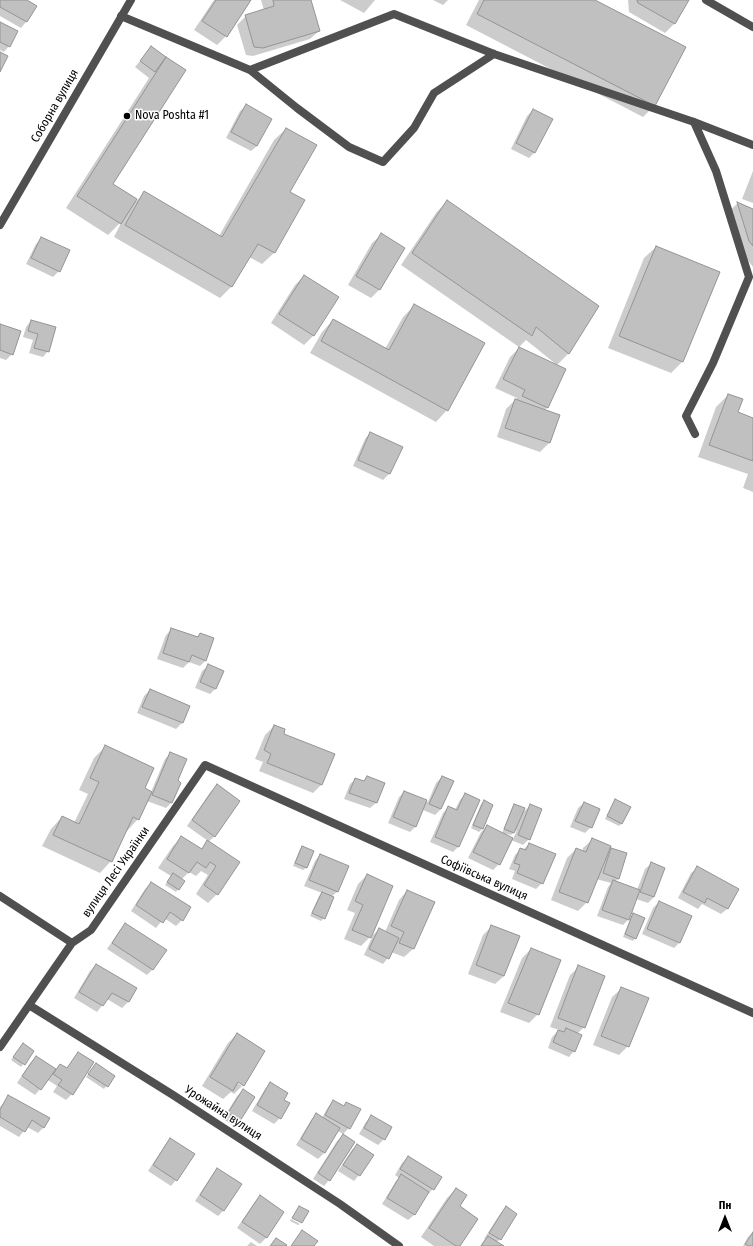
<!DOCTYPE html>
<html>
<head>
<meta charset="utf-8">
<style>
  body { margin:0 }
  #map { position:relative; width:753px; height:1246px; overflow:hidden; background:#fff; font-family:"Fira Sans Condensed",sans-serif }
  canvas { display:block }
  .north { position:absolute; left:705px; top:1198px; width:40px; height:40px; -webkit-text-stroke:3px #fff; paint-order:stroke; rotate:0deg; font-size:11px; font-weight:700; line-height:16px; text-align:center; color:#000 }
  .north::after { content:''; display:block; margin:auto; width:14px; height:18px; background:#000; clip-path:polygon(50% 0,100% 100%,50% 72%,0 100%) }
</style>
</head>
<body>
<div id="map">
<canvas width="753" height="1246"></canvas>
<div class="north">Пн</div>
</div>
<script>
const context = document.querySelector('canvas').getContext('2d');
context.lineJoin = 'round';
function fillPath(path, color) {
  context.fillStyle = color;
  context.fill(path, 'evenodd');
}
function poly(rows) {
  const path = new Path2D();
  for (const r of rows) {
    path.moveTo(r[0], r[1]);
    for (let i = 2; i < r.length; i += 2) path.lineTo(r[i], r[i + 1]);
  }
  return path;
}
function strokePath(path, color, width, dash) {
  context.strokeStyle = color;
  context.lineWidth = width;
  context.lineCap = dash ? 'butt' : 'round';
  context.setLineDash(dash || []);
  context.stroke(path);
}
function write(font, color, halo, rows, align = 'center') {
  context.font = font + ' "Fira Sans Condensed",sans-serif';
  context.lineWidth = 3;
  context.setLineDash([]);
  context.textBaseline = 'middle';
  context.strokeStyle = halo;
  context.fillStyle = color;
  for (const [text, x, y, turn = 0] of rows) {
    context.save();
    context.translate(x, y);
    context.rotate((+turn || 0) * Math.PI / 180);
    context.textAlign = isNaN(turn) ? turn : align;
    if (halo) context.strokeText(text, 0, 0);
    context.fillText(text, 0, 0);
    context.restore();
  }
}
fillPath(poly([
  [0,0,25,0,35,6,26,22,21,28,0,16],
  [214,0,250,0,226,36,217,45,194,30],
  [261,0,309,0,319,31,310,39,253,56,246,55,237,25,246,16,264,10],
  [340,0,375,0,364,13],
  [433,0,448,0,443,5],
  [479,0,593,0,655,105,643,117,466,25],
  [628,0,688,0,674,24,665,33,629,12],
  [0,23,9,46,4,52,0,50],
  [151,48,185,70,112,185,134,203,145,193,219,236,274,140,286,129,289,192,304,201,274,253,262,264,249,257,232,286,220,298,114,237,122,221,108,235,66,208,149,78,135,67],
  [246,106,257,146,251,151,226,138,240,111],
  [533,110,535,152,529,158,511,149,527,116],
  [753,171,753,203,742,199],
  [447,201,569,353,557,365,526,340,519,347,401,265,436,213],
  [738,203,753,210,753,267,740,250,729,211],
  [381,235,379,290,371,298,348,285,372,243],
  [41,238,59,271,53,277,26,264,36,244],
  [656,247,682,362,671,373,608,348,644,258],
  [304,276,337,298,313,336,304,345,271,323,295,285],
  [414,306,447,410,436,422,310,353,322,332,333,320,385,349,403,317],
  [31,321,48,351,43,357,29,353,33,340,23,337,26,327],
  [0,325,12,354,6,360,0,358],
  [519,348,565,370,547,408,544,410,559,416,549,443,540,452,497,437,506,409,517,398,495,388,510,357],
  [728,395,737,413,753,419,753,492,743,488,748,474,698,457,716,407],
  [370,433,401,447,389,474,383,480,353,466,365,439],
  [172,629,196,638,200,634,206,660,200,666,189,662,183,668,157,659,166,635],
  [208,666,215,689,210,694,195,688,202,671],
  [150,690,189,706,182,723,176,729,137,713,144,696],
  [274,726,282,734,321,785,313,793,259,771,263,762,255,759,265,735],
  [105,747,143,788,151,792,165,759,171,753,177,780,171,803,166,808,147,801,138,819,127,831,126,830,111,861,100,873,42,846,51,829,62,817,74,823,88,794,79,790,94,758],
  [442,777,453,781,441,809,435,815,423,810,415,827,410,832,388,823,399,797,404,792,428,802,436,783],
  [356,779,364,782,383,784,376,803,370,808,344,799,350,784],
  [217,786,215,836,208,842,238,862,217,894,208,903,196,894,208,875,201,871,196,876,189,872,181,880,178,889,176,892,165,885,171,876,158,868,173,846,181,838,200,850,208,841,187,826,211,791],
  [465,794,458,847,453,852,430,842,443,813,448,808,455,810,460,800],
  [616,800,622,823,619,826,605,819,613,803],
  [484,802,492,805,482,829,479,832,471,828,481,804],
  [584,803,591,827,585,833,570,827,578,808],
  [515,805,521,814,530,806,529,839,523,845,511,840,499,864,493,870,468,858,481,832,487,826,502,833,512,808],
  [517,830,513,839,506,835,507,834,511,835],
  [592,840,606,855,611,849,619,878,615,882,637,890,645,869,651,864,664,869,654,897,648,903,636,899,628,920,623,925,597,916,608,887,611,883,596,879,587,902,578,911,551,900,567,858,576,849,582,852,583,848],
  [529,844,542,883,536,889,512,879,515,871,509,869,515,855,521,849,523,850],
  [303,847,313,851,306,868,303,870,293,866,300,849],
  [320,855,348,866,337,892,331,897,324,918,321,921,310,916,319,896,322,893,304,886,315,861],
  [697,868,737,889,727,909,721,914,702,904,698,909,678,898,691,873],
  [367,875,370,937,361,946,344,939,355,913,347,910,358,884],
  [151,883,182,920,176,926,164,918,156,928,131,911,145,889],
  [407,891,413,949,404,957,391,952,388,958,383,964,364,955,373,935,379,929,385,932,399,900],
  [659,902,680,942,674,948,642,934,653,908],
  [634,914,635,938,633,941,623,937,631,917],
  [126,924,165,950,152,970,147,975,107,949,120,930],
  [492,926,504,976,495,984,468,974,483,935],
  [531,949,538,1014,529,1023,500,1012,522,958],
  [96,965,136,989,128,1002,122,1008,107,999,97,1012,74,998,90,971],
  [579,967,584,1027,577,1034,574,1051,569,1057,548,1048,552,1037,559,1030,550,1027,570,975],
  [621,989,628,1046,619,1055,593,1045,612,997],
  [237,1034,243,1085,234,1094,231,1092,223,1099,202,1086,228,1043],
  [233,1080,242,1083,242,1086],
  [23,1044,33,1051,21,1067,11,1060],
  [78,1053,93,1063,72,1094,66,1100,53,1092,57,1086,48,1080,35,1095,17,1083,30,1063,36,1057,55,1070,60,1065,66,1069],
  [93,1067,114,1076,104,1089,86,1077],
  [270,1083,283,1100,289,1104,280,1118,274,1124,252,1111,265,1089],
  [243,1091,239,1120,234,1126,223,1119,237,1096],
  [9,1096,44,1127,38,1133,27,1127,19,1137,0,1126,0,1107],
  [333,1102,343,1107,346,1103,349,1128,343,1134,338,1131,324,1153,318,1159,296,1145,311,1120,316,1115,322,1118,328,1107],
  [372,1117,384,1139,378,1145,359,1134,366,1122],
  [343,1136,329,1180,324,1186,313,1179,337,1141],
  [170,1139,176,1180,171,1186,148,1171,165,1145],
  [357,1145,359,1175,354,1181,338,1171,351,1151],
  [408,1157,433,1189,427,1195,426,1194,414,1215,408,1220,382,1204,396,1181,399,1178,395,1175,402,1163],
  [217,1169,240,1185,223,1211,218,1216,195,1201,212,1175],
  [456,1189,459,1206,459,1246,434,1246,421,1237,447,1198],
  [260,1197,283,1212,266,1238,260,1244,237,1228,254,1203],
  [506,1208,500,1239,497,1242,502,1246,480,1246,485,1239,484,1239,500,1214],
  [291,1219,300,1224,298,1225,290,1221],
  [753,1232,753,1246,743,1246,748,1237],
  [251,1242,257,1246,247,1246]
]), '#0003');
const building = poly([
  [0,0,27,0,37,6,27,22,0,7,0,0],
  [216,0,251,0,227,37,202,21,216,0],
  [273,0,311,0,320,31,263,48,254,47,245,15,274,6,273,0],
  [484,0,595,0,686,47,655,106,477,14,484,0],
  [637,0,689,0,675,24,638,3,637,0],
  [0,22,18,31,10,47,0,42,0,22],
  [151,46,166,57,155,72,140,61,151,46],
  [0,52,8,56,0,72,0,52],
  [166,57,186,70,113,184,137,199,121,224,77,196,166,57],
  [246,104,272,119,257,146,231,132,246,104],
  [533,109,553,119,535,153,516,143,533,109],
  [286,128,317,145,290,192,305,200,275,253,258,244,232,287,125,225,144,191,222,237,286,128],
  [447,200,599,306,569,354,536,327,532,336,412,253,447,200],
  [737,202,753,209,753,246,749,241,737,202],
  [381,233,405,248,380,290,356,276,381,233],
  [41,237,70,250,60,272,31,258,41,237],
  [656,246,720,272,683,362,619,336,656,246],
  [304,275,339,297,314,336,279,314,304,275],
  [414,304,485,343,448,411,321,341,333,319,389,350,414,304],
  [31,320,56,327,49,352,34,348,38,334,28,331,31,320],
  [0,324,21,331,13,355,0,350,0,324],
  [519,347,566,369,548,408,522,396,525,390,503,379,519,347],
  [728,394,743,399,738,412,753,418,753,461,709,445,728,394],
  [515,399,560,415,550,443,505,428,515,399],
  [370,432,403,447,390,474,358,460,370,432],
  [171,628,198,637,200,633,214,638,206,661,192,655,189,662,163,653,171,628],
  [208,664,224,671,216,689,200,682,208,664],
  [150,689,190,706,183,723,142,707,150,689],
  [274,725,285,729,284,734,335,754,322,785,267,763,271,754,264,750,274,725],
  [105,745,154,768,145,788,152,792,139,820,133,817,112,862,53,835,62,816,79,824,99,782,90,778,105,745],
  [170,752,187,759,178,780,181,783,172,803,152,795,170,752],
  [367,776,385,783,377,803,349,793,355,778,364,781,367,776],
  [442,776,454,781,441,809,429,804,442,776],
  [217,784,240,801,215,837,192,820,217,784],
  [404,791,427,800,416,827,393,817,404,791],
  [465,793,480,800,459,847,435,837,448,806,457,810,465,793],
  [615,799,631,807,622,824,607,816,615,799],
  [484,800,493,805,483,829,473,825,484,800],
  [584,802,600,809,592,828,575,821,584,802],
  [514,804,525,808,514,833,504,829,514,804],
  [530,804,542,809,530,840,518,835,530,804],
  [487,825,513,838,500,865,473,852,487,825],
  [181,836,202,849,207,840,240,862,218,895,204,885,216,866,210,862,206,868,197,862,189,873,167,859,181,836],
  [592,838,611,846,588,903,559,892,576,848,586,852,592,838],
  [529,843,556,854,543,884,517,873,520,865,514,863,520,848,526,850,529,843],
  [302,846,314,851,307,868,295,863,302,846],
  [611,848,627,853,619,879,603,873,611,848],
  [320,854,349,866,338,892,309,880,320,854],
  [651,862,665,868,654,897,640,892,651,862],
  [697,866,739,889,728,909,707,898,705,903,683,892,697,866],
  [173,873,185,881,179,890,167,882,173,873],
  [367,874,393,886,371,938,352,930,363,905,355,901,367,874],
  [613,880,640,890,629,920,602,910,613,880],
  [151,882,191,907,183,921,170,912,163,923,136,905,151,882],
  [407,890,435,902,414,949,399,943,404,932,391,926,407,890],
  [322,892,334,897,325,919,312,913,322,892],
  [659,901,692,916,680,943,647,929,659,901],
  [633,913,645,918,636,939,625,934,633,913],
  [125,923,167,950,153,970,112,943,125,923],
  [491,925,520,936,504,976,476,965,491,925],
  [379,928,399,938,389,959,369,949,379,928],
  [531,948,561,960,539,1015,508,1003,531,948],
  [96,964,137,988,129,1002,112,993,103,1006,79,992,96,964],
  [578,965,605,976,585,1028,558,1018,578,965],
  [621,987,649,998,629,1047,601,1036,621,987],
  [566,1028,582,1035,575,1052,553,1042,558,1030,564,1032,566,1028],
  [237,1033,265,1051,244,1086,238,1082,233,1091,210,1077,237,1033],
  [23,1043,34,1051,25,1065,13,1057,23,1043],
  [78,1052,94,1062,73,1095,58,1085,62,1080,53,1074,60,1064,67,1068,78,1052],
  [36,1056,56,1069,41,1090,22,1076,36,1056],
  [96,1063,115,1076,108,1087,88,1074,96,1063],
  [270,1082,288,1093,284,1100,290,1103,281,1119,257,1105,270,1082],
  [243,1089,255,1097,240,1121,228,1113,243,1089],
  [8,1095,50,1118,44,1128,32,1120,25,1132,0,1117,0,1110,8,1095],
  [333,1100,344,1106,346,1102,361,1109,350,1129,325,1115,333,1100],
  [316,1113,340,1128,325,1153,301,1139,316,1113],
  [371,1115,392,1127,385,1140,364,1128,371,1115],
  [343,1134,355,1142,330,1181,318,1173,343,1134],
  [170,1138,195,1154,177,1181,153,1165,170,1138],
  [357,1144,374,1155,360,1176,343,1165,357,1144],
  [408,1156,442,1177,434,1190,400,1169,408,1156],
  [217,1168,242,1184,224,1211,200,1195,217,1168],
  [401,1174,429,1192,415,1215,387,1198,401,1174],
  [456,1188,467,1195,460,1206,478,1219,460,1246,456,1246,429,1228,456,1188],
  [260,1195,284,1212,267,1238,242,1222,260,1195],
  [299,1206,309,1211,302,1223,292,1218,299,1206],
  [506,1206,517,1214,501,1240,489,1233,506,1206],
  [302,1230,318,1241,314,1246,291,1246,302,1230],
  [753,1232,753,1246,749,1246,745,1244,753,1232],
  [488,1236,504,1246,481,1246,488,1236],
  [276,1238,287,1245,286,1246,270,1246,276,1238]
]);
fillPath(building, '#c0c0c0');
strokePath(building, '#949494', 1);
strokePath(poly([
  [706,0,753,27],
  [121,16,250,70,394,14,494,54,694,122,753,145],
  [250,70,297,108,349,147,383,162,414,128,434,93,494,54],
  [694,122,716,171,749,277,713,363,686,416,695,434],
  [0,896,72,943],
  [29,1005,173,1095,340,1204,399,1246],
  [0,1047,72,943,91,930,205,765,753,1013]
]), '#505050', 8);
strokePath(poly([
  [0,225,131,0]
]), '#505050', 8);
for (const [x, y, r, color] of [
  [127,116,4,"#000"]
]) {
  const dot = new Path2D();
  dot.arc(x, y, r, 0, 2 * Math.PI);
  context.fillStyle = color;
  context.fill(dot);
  strokePath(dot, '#fff', 1.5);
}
write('12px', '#000', '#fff', [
  ["Соборна вулиця",55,106,-60],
  ["вулиця Лесі Українки",116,872,-55],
  ["Софіївська вулиця",484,878,24],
  ["Урожайна вулиця",223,1113,33]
]);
write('12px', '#000', '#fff', [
  ["Nova Poshta #1",135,116]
], 'left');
</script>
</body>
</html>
